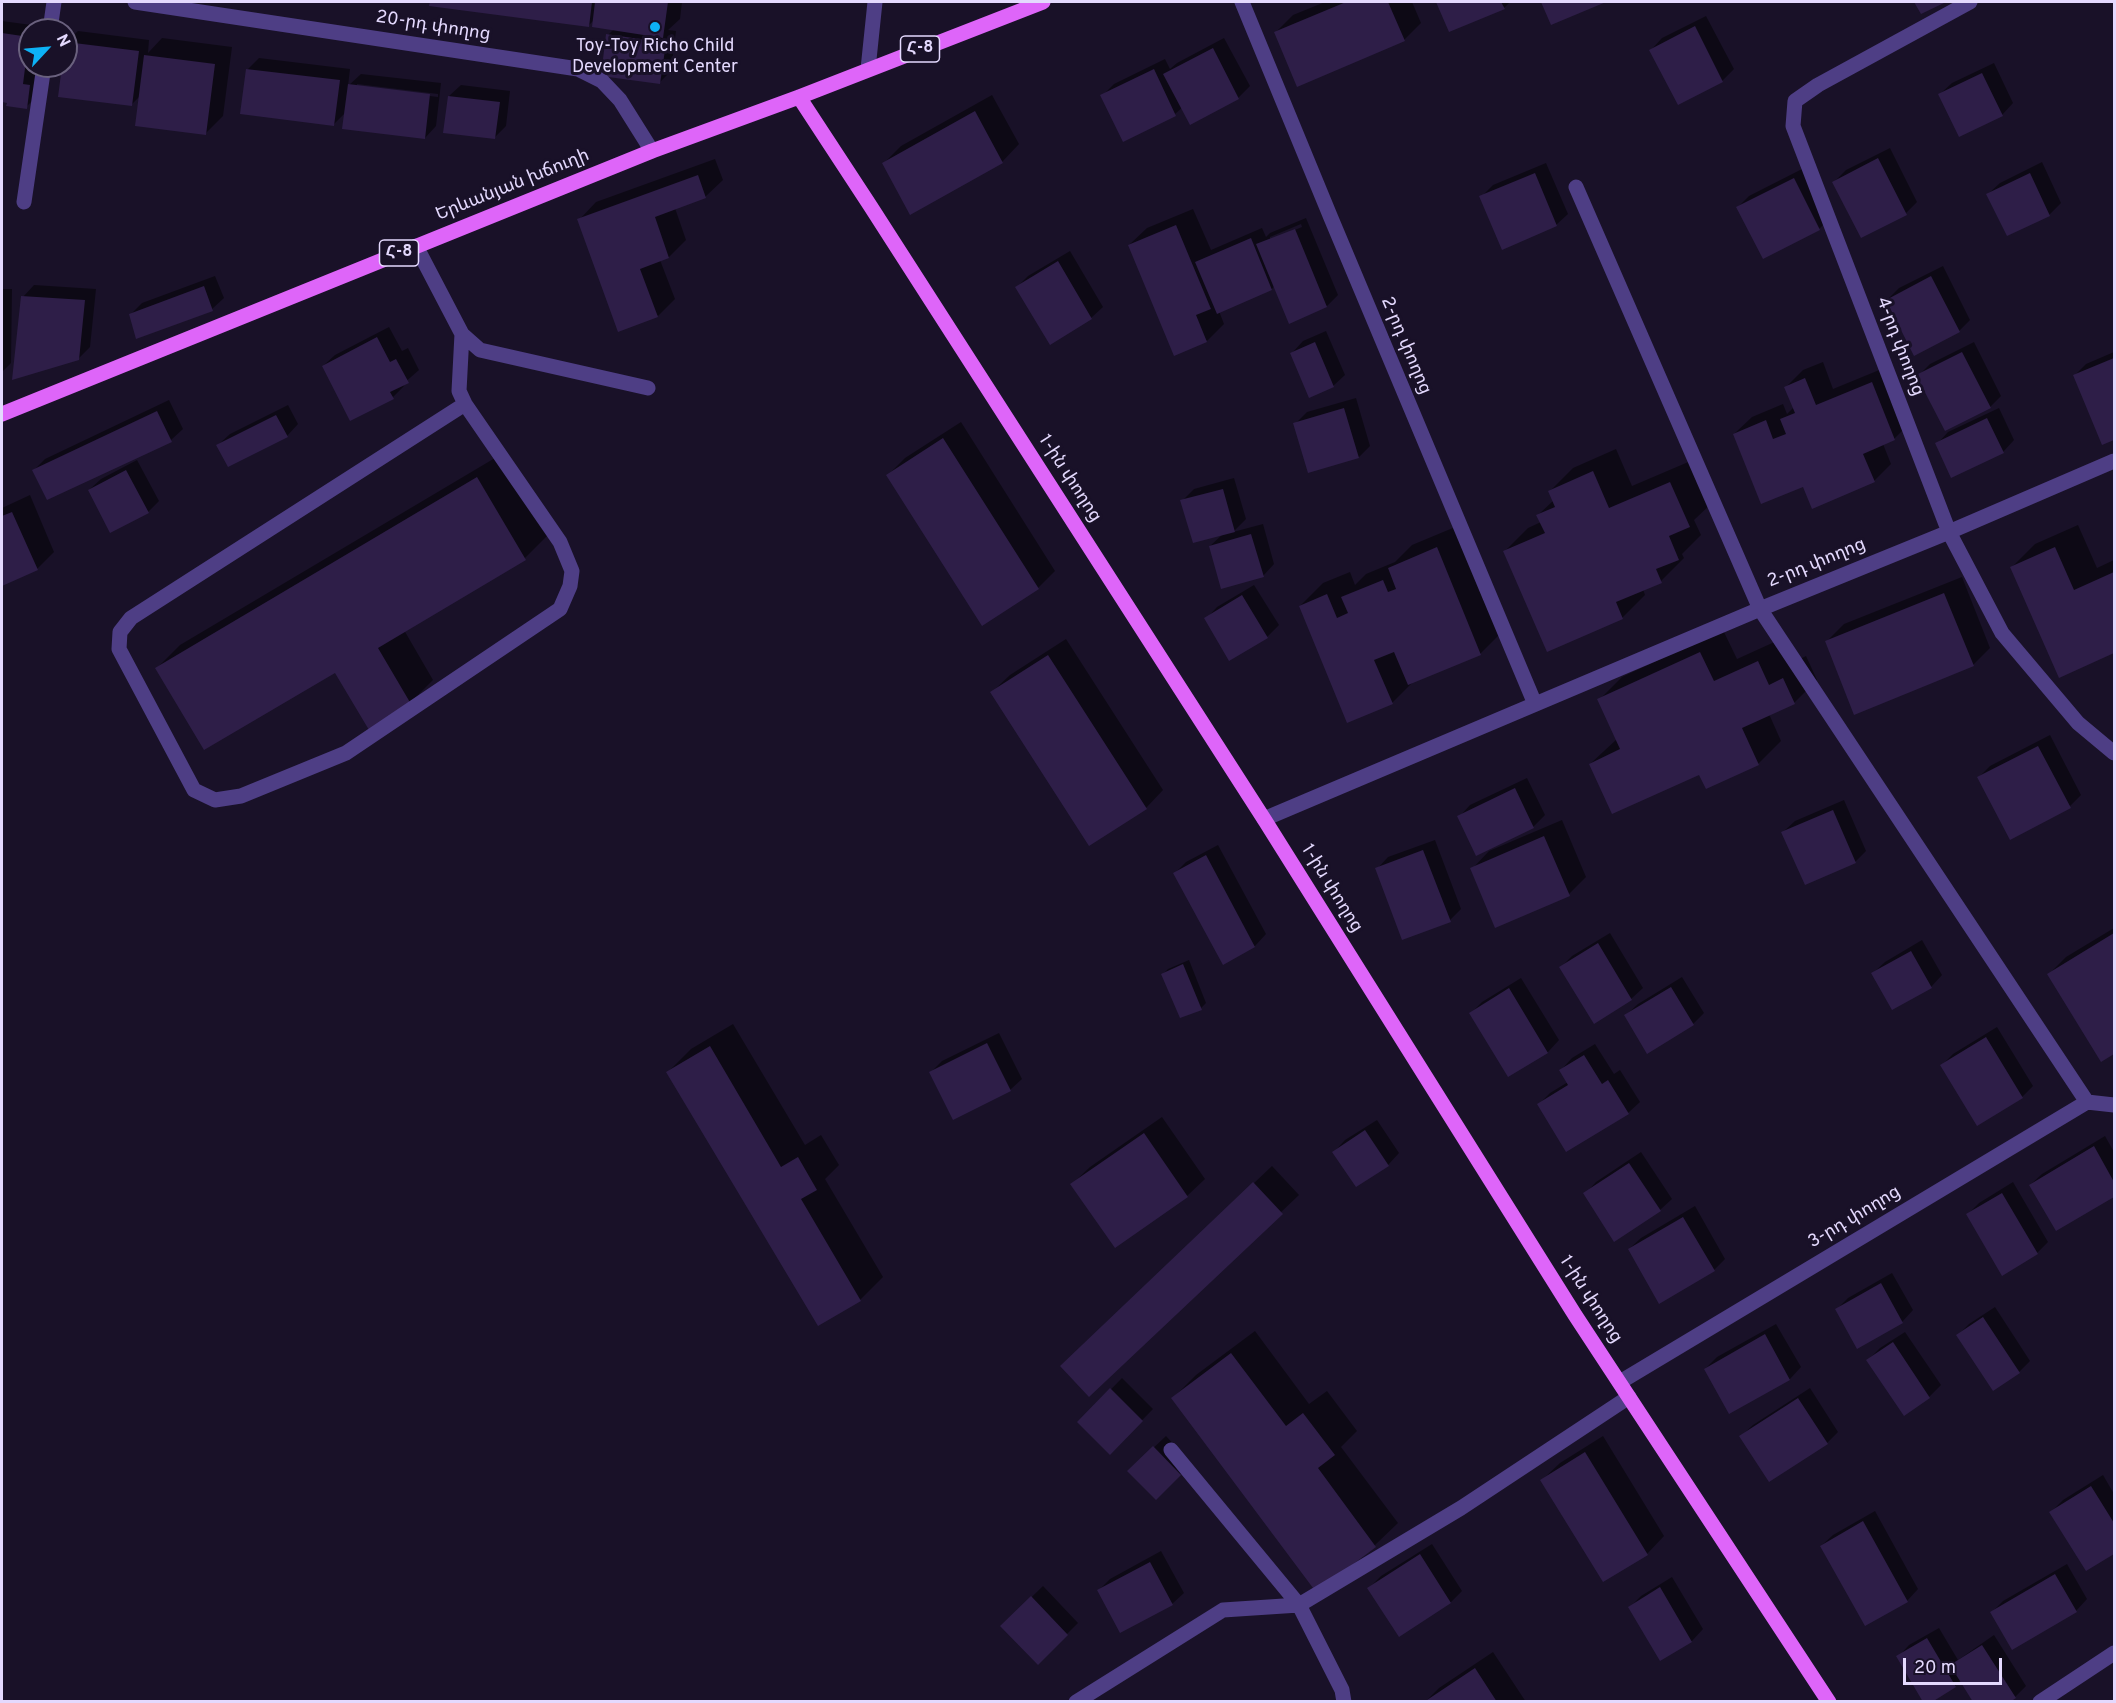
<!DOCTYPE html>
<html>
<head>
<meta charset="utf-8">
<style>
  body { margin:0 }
  #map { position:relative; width:2116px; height:1703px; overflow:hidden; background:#191128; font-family:Overpass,sans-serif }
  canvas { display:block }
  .frame { position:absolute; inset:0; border:3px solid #e4d9fe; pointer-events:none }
  .north { position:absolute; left:18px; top:18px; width:60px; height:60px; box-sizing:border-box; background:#191128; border:2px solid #6a617e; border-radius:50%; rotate:64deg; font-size:16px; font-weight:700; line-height:24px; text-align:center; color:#e4d9fe }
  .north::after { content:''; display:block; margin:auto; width:21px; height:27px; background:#0db2f6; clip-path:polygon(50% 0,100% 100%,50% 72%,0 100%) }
  .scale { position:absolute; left:1903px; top:1658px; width:99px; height:27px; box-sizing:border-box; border:3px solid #e4d9fe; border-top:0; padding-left:8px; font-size:18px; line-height:21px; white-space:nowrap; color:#e4d9fe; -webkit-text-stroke:4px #191128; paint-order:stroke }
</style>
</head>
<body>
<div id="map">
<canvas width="2116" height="1703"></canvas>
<div class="frame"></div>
<div class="north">N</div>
<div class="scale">20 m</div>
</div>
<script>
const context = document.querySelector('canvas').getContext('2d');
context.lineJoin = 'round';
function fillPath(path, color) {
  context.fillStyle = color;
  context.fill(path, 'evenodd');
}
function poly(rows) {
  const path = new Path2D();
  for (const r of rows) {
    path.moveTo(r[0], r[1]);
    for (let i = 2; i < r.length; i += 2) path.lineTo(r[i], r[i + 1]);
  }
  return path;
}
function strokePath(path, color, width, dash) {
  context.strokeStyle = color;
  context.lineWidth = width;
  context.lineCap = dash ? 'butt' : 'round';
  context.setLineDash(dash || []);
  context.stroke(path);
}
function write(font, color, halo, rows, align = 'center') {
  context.font = font + ' Overpass,"Noto Sans Armenian",sans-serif';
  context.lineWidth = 6;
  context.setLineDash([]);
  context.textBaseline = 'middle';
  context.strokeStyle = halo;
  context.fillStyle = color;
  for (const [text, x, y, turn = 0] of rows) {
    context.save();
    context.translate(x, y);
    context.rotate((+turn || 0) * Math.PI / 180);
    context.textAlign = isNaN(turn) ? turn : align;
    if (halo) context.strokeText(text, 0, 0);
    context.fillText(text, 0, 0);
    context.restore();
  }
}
fillPath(poly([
  [431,2,682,2,680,19,668,30,676,31,671,71,660,82,608,35,614,29,594,20,588,26,431,4],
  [1325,2,1412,2,1421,23,1404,40,1276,32,1293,15],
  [1438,2,1510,2,1504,8,1450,30],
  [1543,2,1602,2,1551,23],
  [1706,16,1734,69,1722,81,1651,50,1662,38],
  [2,21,39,26,39,30,30,30,30,66,34,66,34,73,40,74,37,96,26,107,2,101],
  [78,31,149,40,148,53,162,38,232,47,223,116,206,133,140,96,131,105,63,66,66,66,66,42],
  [1224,38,1250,86,1238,98,1183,107,1175,114,1124,140,1102,96,1114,84,1165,59,1170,69,1177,63],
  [259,58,350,69,348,86,361,74,441,83,436,126,425,138,346,112,334,124,247,70],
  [357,84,438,94,438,97,357,87],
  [1994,63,2013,103,2002,115,1940,94,1952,83],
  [461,85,510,91,506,126,495,137,449,96],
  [992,95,1019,144,1002,162,884,163,901,146],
  [1890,148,1917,202,1906,213,1834,182,1846,170],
  [715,159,723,180,705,197,675,208,686,240,669,257,660,260,675,299,658,316,579,220,596,202],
  [2042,162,2061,203,2049,215,2008,234,1988,194,2000,183],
  [1546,163,1568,214,1556,225,1481,197,1493,185],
  [1806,167,1831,217,1819,229,1763,257,1738,207,1749,196],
  [1193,209,1211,250,1262,228,1266,237,1270,233,1306,218,1338,295,1327,306,1275,285,1272,289,1219,311,1224,324,1207,341,1129,245,1147,228],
  [1301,224,1302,227,1270,240,1270,237],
  [1070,251,1103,307,1091,318,1017,287,1028,276],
  [1943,266,1970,320,1959,331,1887,300,1899,288],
  [215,276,224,298,212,309,130,315,142,303],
  [34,285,96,289,90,347,78,359,23,297],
  [2,289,12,289,11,363,2,372],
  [389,327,402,351,408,348,419,370,403,384,404,386,393,397,323,366,335,355],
  [1326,331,1345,375,1333,386,1292,353,1303,341],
  [1974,342,2001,396,1990,407,1918,376,1930,364],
  [2114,352,2114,439,2103,443,2075,375,2086,364],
  [1823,362,1833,389,1889,366,1912,421,1894,439,1883,444,1891,464,1874,481,1804,485,1734,434,1752,417,1783,404,1787,414,1794,407,1786,387,1803,370],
  [1356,398,1370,446,1359,457,1295,424,1307,412],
  [169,400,183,429,171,440,47,498,34,470,45,459],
  [288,405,298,424,287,436,218,445,230,434],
  [1999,408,2014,440,2003,452,1937,444,1948,432],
  [961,422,1055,571,1038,588,888,475,905,458],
  [1616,449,1632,486,1693,460,1712,503,1694,520,1701,535,1682,554,1684,558,1661,581,1643,589,1645,595,1622,618,1505,551,1528,528,1541,522,1538,515,1554,500,1550,491,1573,468],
  [500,455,548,535,525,558,404,630,433,680,410,703,335,671,157,668,180,645],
  [137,460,159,501,148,512,89,490,101,479],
  [1234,478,1246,519,1233,532,1263,524,1274,564,1263,576,1210,546,1224,533,1182,501,1194,489],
  [30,495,54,552,37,569,2,584,2,508],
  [1460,525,1503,631,1480,654,1414,681,1392,703,1300,606,1323,583,1350,572,1355,585,1366,574,1395,562,1412,545],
  [2078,525,2097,568,2114,560,2114,651,2060,676,2012,567,2035,544],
  [1962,577,1990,648,1973,665,1826,642,1844,624],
  [1254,585,1279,625,1267,637,1230,659,1206,619,1217,607],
  [1723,630,1737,659,1781,639,1792,663,1806,656,1817,680,1794,703,1769,714,1781,741,1758,764,1700,773,1590,764,1617,739,1599,700,1622,677],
  [1066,639,1163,790,1146,808,992,692,1010,675],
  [2050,735,2081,795,2070,806,1978,778,1990,766],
  [1527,778,1545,815,1533,827,1459,817,1470,805],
  [1844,800,1866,851,1855,862,1783,832,1795,821],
  [1562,820,1586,877,1569,894,1472,869,1489,851],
  [1435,840,1461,909,1450,920,1377,869,1388,857],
  [1218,845,1266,934,1255,946,1223,963,1175,873,1186,862],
  [2114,928,2114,1052,2101,1060,2049,974,2066,957],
  [1610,933,1643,988,1631,999,1561,967,1572,956],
  [1922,940,1942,975,1931,987,1873,973,1885,962],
  [1189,960,1206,1003,1201,1008,1163,974,1168,969],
  [1682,977,1704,1013,1693,1024,1626,1015,1638,1004],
  [1521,978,1559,1040,1548,1052,1509,1075,1471,1013,1482,1002],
  [733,1024,805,1145,821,1135,839,1165,825,1179,883,1277,860,1300,819,1324,668,1072,691,1049],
  [1997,1027,2033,1086,2022,1097,1941,1066,1953,1054],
  [999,1033,1022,1079,1010,1090,930,1073,942,1061],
  [1595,1044,1614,1074,1620,1070,1640,1102,1628,1113,1539,1104,1550,1093,1568,1082,1561,1070,1572,1058],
  [1162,1117,1205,1179,1187,1196,1115,1246,1072,1184,1090,1167],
  [1377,1120,1399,1153,1388,1165,1334,1152,1345,1140],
  [2105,1136,2114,1152,2114,1195,2056,1229,2030,1185,2042,1174],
  [1641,1152,1672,1199,1660,1210,1585,1194,1596,1182],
  [1272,1166,1299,1195,1089,1395,1079,1349],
  [2013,1182,2048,1242,2037,1253,1968,1214,1979,1203],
  [1695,1206,1725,1259,1714,1270,1629,1249,1641,1238],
  [1892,1273,1913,1310,1902,1322,1836,1310,1848,1298],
  [1995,1307,2030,1361,2019,1372,1958,1335,1969,1324],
  [1776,1324,1801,1367,1790,1379,1730,1412,1705,1369,1717,1357],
  [1255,1331,1309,1404,1327,1391,1357,1431,1341,1447,1398,1523,1375,1545,1316,1590,1173,1398,1196,1375],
  [1905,1332,1941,1385,1929,1397,1904,1414,1868,1360,1880,1348],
  [1122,1378,1153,1409,1110,1453,1079,1422],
  [1810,1388,1838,1432,1827,1443,1741,1436,1753,1425],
  [1166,1436,1191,1463,1156,1498,1129,1471],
  [1603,1436,1664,1536,1647,1554,1542,1480,1560,1463],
  [2103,1475,2114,1494,2114,1552,2087,1569,2051,1512,2063,1500],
  [1875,1511,1918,1589,1907,1601,1821,1546,1833,1535],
  [1432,1544,1462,1591,1451,1602,1399,1635,1369,1588,1381,1576],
  [1161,1551,1184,1593,1172,1604,1099,1590,1110,1579],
  [2067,1564,2087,1599,2076,1611,1992,1612,2003,1601],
  [1672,1577,1703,1629,1692,1641,1661,1659,1630,1607,1641,1596],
  [1043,1586,1078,1623,1038,1663,1002,1626],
  [1939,1628,1958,1660,1994,1635,2026,1686,2015,1697,1961,1680,1955,1686,1929,1702,1898,1657,1909,1645],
  [1493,1652,1526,1702,1425,1702,1439,1688]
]), '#0007');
fillPath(poly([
  [430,2,592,2,589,27,429,6],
  [595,2,668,2,663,38,592,27],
  [1346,2,1388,2,1405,41,1297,87,1274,32],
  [1436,2,1501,2,1505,9,1449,32],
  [1541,2,1606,2,1551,25],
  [1914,2,1946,2,1921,14],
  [1695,26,1723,82,1678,105,1649,50],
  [2,33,29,37,23,84,30,85,27,109,6,106,7,103,2,102],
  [606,34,666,43,660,84,601,76],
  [66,42,139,51,132,106,58,97,62,66,66,66],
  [1213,48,1239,99,1190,125,1163,74],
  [144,55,215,64,206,135,135,126],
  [246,69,340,80,334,126,240,114],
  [1154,69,1176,116,1123,142,1100,95],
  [1982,73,2003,116,1959,137,1938,94],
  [348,84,430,94,425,139,342,129],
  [448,96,500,102,495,139,443,133],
  [975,111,1003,163,910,215,882,163],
  [1878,158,1907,215,1861,238,1832,182],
  [1535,173,1557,226,1502,250,1479,196],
  [2030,173,2050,216,2007,236,1986,194],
  [698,175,706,198,655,217,669,258,640,269,658,317,618,332,577,219],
  [1794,178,1820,230,1763,259,1736,207],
  [1176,225,1211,309,1196,315,1207,342,1174,356,1128,245],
  [1295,229,1327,307,1289,324,1256,244],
  [1251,238,1272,290,1217,314,1195,262],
  [1058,261,1092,319,1050,345,1015,287],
  [1931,276,1960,332,1914,356,1886,300],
  [204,286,213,311,136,339,129,314],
  [21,296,85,300,79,360,12,380],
  [377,337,390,362,396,359,409,383,390,392,394,399,350,421,322,366],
  [1315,342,1334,387,1309,398,1290,353],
  [1962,352,1991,408,1945,431,1916,375],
  [2114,358,2114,440,2102,445,2073,375],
  [1805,378,1816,405,1872,382,1895,440,1863,454,1875,482,1812,509,1803,487,1761,504,1733,434,1766,420,1773,439,1786,434,1780,419,1795,413,1784,387],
  [1344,408,1359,458,1308,473,1293,423],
  [157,411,172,442,47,500,32,470],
  [276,415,288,437,228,467,216,445],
  [1987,418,2004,453,1951,478,1935,443],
  [943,438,1039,589,982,626,886,475],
  [126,470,149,513,110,533,88,490],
  [1593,471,1609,508,1670,482,1690,527,1669,536,1679,560,1656,569,1662,583,1616,602,1623,619,1547,652,1503,551,1545,533,1536,515,1555,507,1548,491],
  [477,477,526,560,378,648,411,704,369,730,335,673,204,750,155,668],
  [1223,489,1235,532,1193,543,1180,500],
  [12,512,38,570,2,586,2,516],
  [1251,534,1264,577,1221,589,1209,546],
  [1437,547,1481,655,1408,685,1394,652,1374,660,1393,704,1347,723,1299,606,1327,594,1337,618,1348,613,1341,597,1383,580,1388,592,1396,589,1388,568],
  [2055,547,2074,590,2114,572,2114,653,2059,678,2010,567],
  [1944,593,1974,666,1854,715,1825,641],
  [1242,595,1268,638,1229,661,1204,618],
  [1700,652,1714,681,1758,661,1769,685,1783,678,1795,704,1742,728,1759,765,1706,789,1699,775,1612,814,1589,764,1620,749,1597,699],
  [1048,655,1147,809,1089,846,990,692],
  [2038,746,2071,808,2010,840,1977,777],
  [1515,788,1534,828,1476,856,1457,816],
  [1833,810,1856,863,1805,885,1781,832],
  [1544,836,1570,896,1495,928,1470,868],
  [1423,850,1451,922,1402,940,1375,868],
  [1206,855,1255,947,1223,965,1173,873],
  [2114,933,2114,1054,2101,1062,2047,974],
  [1598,943,1632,1000,1594,1024,1559,967],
  [1911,951,1932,988,1892,1010,1871,973],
  [1183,964,1202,1010,1180,1018,1161,974],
  [1671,987,1694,1025,1647,1054,1624,1015],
  [1509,988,1548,1053,1508,1077,1469,1013],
  [1986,1037,2023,1098,1977,1126,1940,1065],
  [987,1043,1011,1091,953,1120,929,1072],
  [710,1046,781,1167,798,1157,817,1190,801,1199,861,1301,818,1326,666,1072],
  [1584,1055,1602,1084,1608,1080,1629,1114,1566,1152,1537,1104,1568,1085,1559,1070],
  [1365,1130,1389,1166,1356,1187,1332,1152],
  [1144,1133,1188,1197,1115,1248,1070,1184],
  [2094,1146,2114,1182,2114,1197,2056,1231,2029,1185],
  [1629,1163,1661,1211,1614,1242,1583,1193],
  [1253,1182,1283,1214,1089,1397,1060,1366],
  [2002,1193,2038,1254,2002,1276,1966,1214],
  [1683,1217,1715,1271,1659,1304,1628,1249],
  [1881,1283,1903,1323,1857,1349,1835,1309],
  [1983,1317,2020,1373,1993,1391,1956,1335],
  [1765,1334,1790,1380,1729,1414,1704,1369],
  [1893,1342,1930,1398,1904,1416,1866,1360],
  [1231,1353,1286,1426,1303,1413,1335,1455,1318,1468,1376,1547,1316,1592,1171,1398],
  [1110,1388,1143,1421,1110,1455,1077,1422],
  [1798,1398,1828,1444,1769,1482,1739,1436],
  [1153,1446,1181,1475,1156,1500,1127,1471],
  [1585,1452,1648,1555,1603,1582,1540,1480],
  [2091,1486,2114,1523,2114,1554,2086,1571,2049,1512],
  [1863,1521,1908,1602,1865,1626,1820,1546],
  [1420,1554,1451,1603,1399,1637,1367,1588],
  [1150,1562,1173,1605,1120,1633,1097,1590],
  [2055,1574,2077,1612,2012,1650,1990,1612],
  [1660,1587,1692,1642,1660,1661,1628,1607],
  [1031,1596,1068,1635,1038,1665,1000,1626],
  [1927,1638,1956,1687,1932,1702,1923,1702,1896,1656],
  [1982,1645,2016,1698,2010,1702,1973,1702,1950,1665],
  [1475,1668,1497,1702,1424,1702]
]), '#2e1e48');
strokePath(poly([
  [135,2,578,69,602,81,620,100,652,151],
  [1242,2,1331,218,1535,704],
  [1970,2,1818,85,1795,101,1793,126,1949,532,2002,633,2078,723,2114,753],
  [50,30,54,2],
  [868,69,875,2],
  [1576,187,1760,609,2087,1102],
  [24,202,44,66],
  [416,246,462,334,480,350,648,388],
  [462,334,459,391,465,404,560,542,572,571,570,586,560,609,346,753,241,796,215,800,194,790,119,649,120,632,131,618,465,404],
  [1264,819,1760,609,1949,532,2114,461],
  [1620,1382,2087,1102,2114,1105],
  [1171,1450,1299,1605,1342,1690,1344,1702],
  [1076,1702,1223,1610,1299,1605,1461,1508,1629,1397],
  [2040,1702,2114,1653]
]), '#4e3e85', 15);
strokePath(poly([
  [799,97,871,207,1264,819,1575,1315,1829,1702],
  [2,414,652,151,799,97,1043,2]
]), '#de65f9', 15);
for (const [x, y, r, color] of [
  [655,27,6,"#0db2f6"]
]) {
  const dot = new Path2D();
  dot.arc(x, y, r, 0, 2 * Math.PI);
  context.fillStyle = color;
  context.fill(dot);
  strokePath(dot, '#191128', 2);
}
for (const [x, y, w] of [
  [920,49,39],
  [399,253,39]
]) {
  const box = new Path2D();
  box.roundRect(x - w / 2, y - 13, w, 26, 4.5);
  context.fillStyle = '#191128';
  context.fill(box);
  strokePath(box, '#e4d9fe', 1.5);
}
write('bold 16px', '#e4d9fe', null, [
  ["Հ-8",920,49],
  ["Հ-8",399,253]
]);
write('18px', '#e4d9fe', '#191128', [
  ["20-րդ փողոց",433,27,9],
  ["Երևանյան խճուղի",513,186,-22],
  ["2-րդ փողոց",1405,346,67],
  ["4-րդ փողոց",1899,347,69],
  ["1-ին փողոց",1069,479,57],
  ["2-րդ փողոց",1817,564,-22],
  ["1-ին փողոց",1331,889,58],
  ["3-րդ փողոց",1855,1218,-31],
  ["1-ին փողոց",1590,1300,57]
]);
write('18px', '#e4d9fe', '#191128', [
  ["Toy-Toy Richo Child",655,47],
  ["Development Center",655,68]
]);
</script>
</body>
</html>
